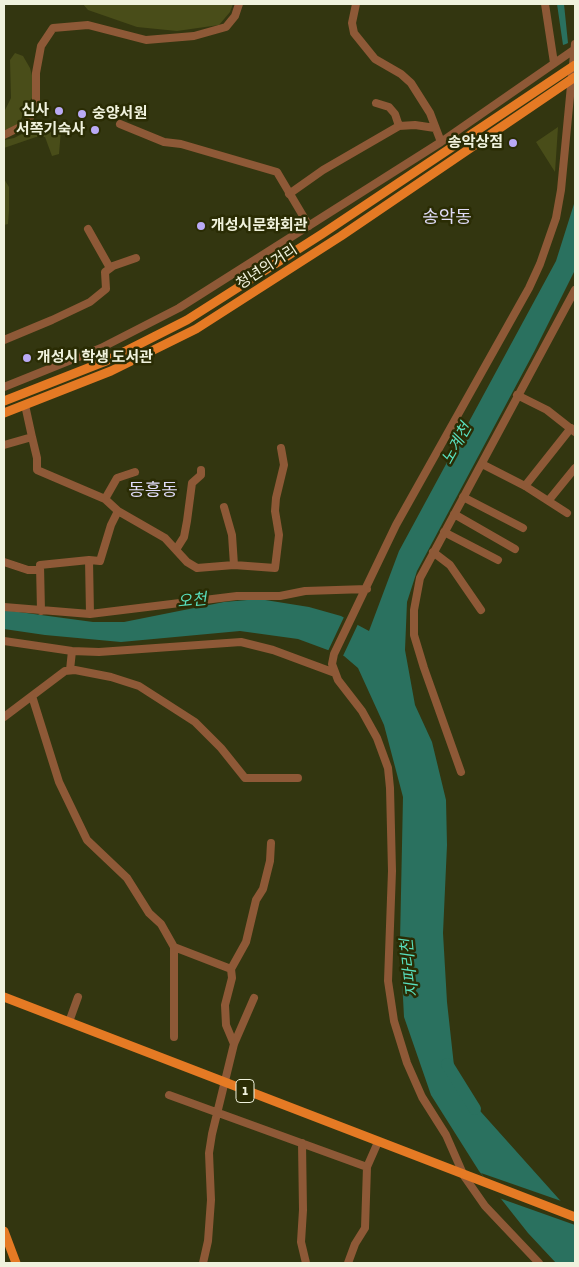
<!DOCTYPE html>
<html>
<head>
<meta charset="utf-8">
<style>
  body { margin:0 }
  #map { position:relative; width:579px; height:1267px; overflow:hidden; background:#333610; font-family:"Zilla Slab",serif }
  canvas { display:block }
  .frame { position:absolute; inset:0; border:5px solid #f0f2dd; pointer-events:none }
</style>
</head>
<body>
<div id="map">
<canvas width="579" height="1267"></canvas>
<div class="frame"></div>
</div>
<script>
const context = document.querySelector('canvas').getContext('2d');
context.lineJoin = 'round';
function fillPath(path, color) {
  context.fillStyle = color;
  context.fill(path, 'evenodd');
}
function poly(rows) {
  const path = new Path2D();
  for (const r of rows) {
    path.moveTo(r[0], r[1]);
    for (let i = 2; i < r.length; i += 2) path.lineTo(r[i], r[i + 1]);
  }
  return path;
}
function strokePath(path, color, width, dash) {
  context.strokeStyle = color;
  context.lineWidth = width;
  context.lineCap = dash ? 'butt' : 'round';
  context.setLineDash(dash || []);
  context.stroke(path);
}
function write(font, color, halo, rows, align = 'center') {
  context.font = font + ' "Zilla Slab","Noto Sans KR",serif';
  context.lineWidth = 5;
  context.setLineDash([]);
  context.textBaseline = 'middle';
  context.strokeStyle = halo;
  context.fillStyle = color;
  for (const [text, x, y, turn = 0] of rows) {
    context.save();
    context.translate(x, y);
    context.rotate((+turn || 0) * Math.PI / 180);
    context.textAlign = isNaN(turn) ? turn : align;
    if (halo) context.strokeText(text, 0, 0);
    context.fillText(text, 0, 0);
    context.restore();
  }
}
fillPath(poly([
  [83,4,233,4,230,12,219,25,177,31,137,27,88,10],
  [15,53,23,56,30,68,33,79,34,94,20,121,13,129,4,130,4,112,11,98,10,60],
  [42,124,45,127,61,130,59,154,52,156,45,137,36,137,4,148,4,140,14,138],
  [558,127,555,172,536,142],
  [4,179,9,187,9,211,8,224,4,225]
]), '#494d19');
fillPath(poly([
  [557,4,564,4,568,43,566,44,563,45],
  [575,192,575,270,534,352,417,571,407,602,405,650,415,705,432,742,446,800,447,845,443,933,447,1002,456,1084,575,1217,575,1263,556,1263,528,1233,479,1171,431,1095,404,1017,400,941,403,797,384,725,358,668,344,656,298,639,240,631,121,642,45,635,4,629,4,610,93,622,124,622,224,602,259,599,309,607,341,616,369,631,399,551,556,261,574,204]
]), '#2a715f');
fillPath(poly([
  [344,617,358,624,342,658,328,651],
  [481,1173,567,1203,575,1214,575,1225,499,1198]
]), '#333610');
strokePath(poly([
  [447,1064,475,1109]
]), '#2a715f', 12);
strokePath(poly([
  [545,4,554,63],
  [376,103,389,107,395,114,399,126],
  [120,124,164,142,181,144,277,172,309,226],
  [4,135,28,123,36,101,36,73,41,46,53,28,88,25,146,40,194,36,226,27,235,16,239,4],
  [441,142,575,49],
  [289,194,323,170,399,126,415,125,435,128],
  [88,229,110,268],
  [4,340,52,320,90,302,106,289,105,272,113,266,136,258],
  [4,387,101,348,179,308,441,142,430,113,411,83,401,74,375,59,354,33,352,23,356,4],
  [517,395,547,410,575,432],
  [32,437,37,458,37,470,105,499,118,511,165,538,187,562,197,568,234,565,275,568,279,535,275,511,276,498,284,465,281,448],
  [4,445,32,437,25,405],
  [482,464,525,486,567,513],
  [525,486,571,428],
  [463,497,523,528],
  [105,499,117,478,135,472],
  [549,500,575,468],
  [224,507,232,535,234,565],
  [454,514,515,549],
  [444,532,498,560],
  [177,548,184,537,187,521,192,483,201,475,201,470],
  [433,552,450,565,481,610],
  [89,560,90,614],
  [4,562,28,570,40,570],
  [4,607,90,614,237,596,280,596,305,591,367,589],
  [41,611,40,565,89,560,100,561,111,525,118,511],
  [4,641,72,651,99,652,241,642,273,650,335,673],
  [70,670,72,651],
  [32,696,59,782,87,840,127,878,149,913,161,924,174,947,174,1037],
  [4,717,65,671,75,670,111,677,139,686,195,722,221,748,245,778,298,778],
  [461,772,424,668,414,635,414,610,420,578,575,290],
  [174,947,231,969,246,942,256,900,263,889,270,861,271,843],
  [231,969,232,978,225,1005,226,1025,234,1044],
  [69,1022,78,997],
  [169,1095,367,1167],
  [302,1143,303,1210,301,1242,306,1263],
  [203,1263,208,1241,211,1200,209,1153,212,1134,234,1044,254,998],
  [348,1263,355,1244,365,1228,367,1167,378,1142],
  [539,1263,485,1206,464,1176,446,1135,422,1097,407,1063,394,1021,388,981,392,871,390,788,388,768,377,738,362,711,338,680,332,664,334,654,396,525,529,288,540,264,556,218,561,190,575,44]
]), '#8e5937', 8);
strokePath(poly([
  [4,401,106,361,187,320,322,234,575,65],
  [4,413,111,371,196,329,341,236,575,77],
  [4,997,575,1217],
  [4,1231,16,1263]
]), '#e57a24', 9);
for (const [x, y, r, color] of [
  [59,111,5,"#baaaf6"],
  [82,114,5,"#baaaf6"],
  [95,130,5,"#baaaf6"],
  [513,143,5,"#baaaf6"],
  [201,226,5,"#baaaf6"],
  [27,358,5,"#baaaf6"]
]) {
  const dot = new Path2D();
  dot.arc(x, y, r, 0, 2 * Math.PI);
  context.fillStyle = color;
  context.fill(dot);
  strokePath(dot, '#2a2c04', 2);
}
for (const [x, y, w] of [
  [245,1091,18]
]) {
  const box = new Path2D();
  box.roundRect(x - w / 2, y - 11.5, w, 23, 4);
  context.fillStyle = '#2a2c04';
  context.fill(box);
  strokePath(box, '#f0f2dd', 1);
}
write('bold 14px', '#f0f2dd', null, [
  ["1",245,1091]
]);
write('bold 15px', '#f0f2dd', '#2a2c04', [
  ["신사",49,111],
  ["숭양서원",92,114,"left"],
  ["서쪽기숙사",85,130],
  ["송악상점",503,143],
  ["개성시문화회관",211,226,"left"],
  ["개성시 학생 도서관",37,358,"left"]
], 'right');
write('15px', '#f0f2dd', '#2a2c04', [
  ["청년의거리",267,267,-33]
]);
write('italic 16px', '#59dfbd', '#2a2c04', [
  ["노계천",457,444,-61],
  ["오천",192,601,-6],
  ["지파리천",410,968,-96]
]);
write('18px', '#e0dbf8', '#2a2c04', [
  ["송악동",447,218],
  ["동흥동",153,491]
]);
</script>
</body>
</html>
